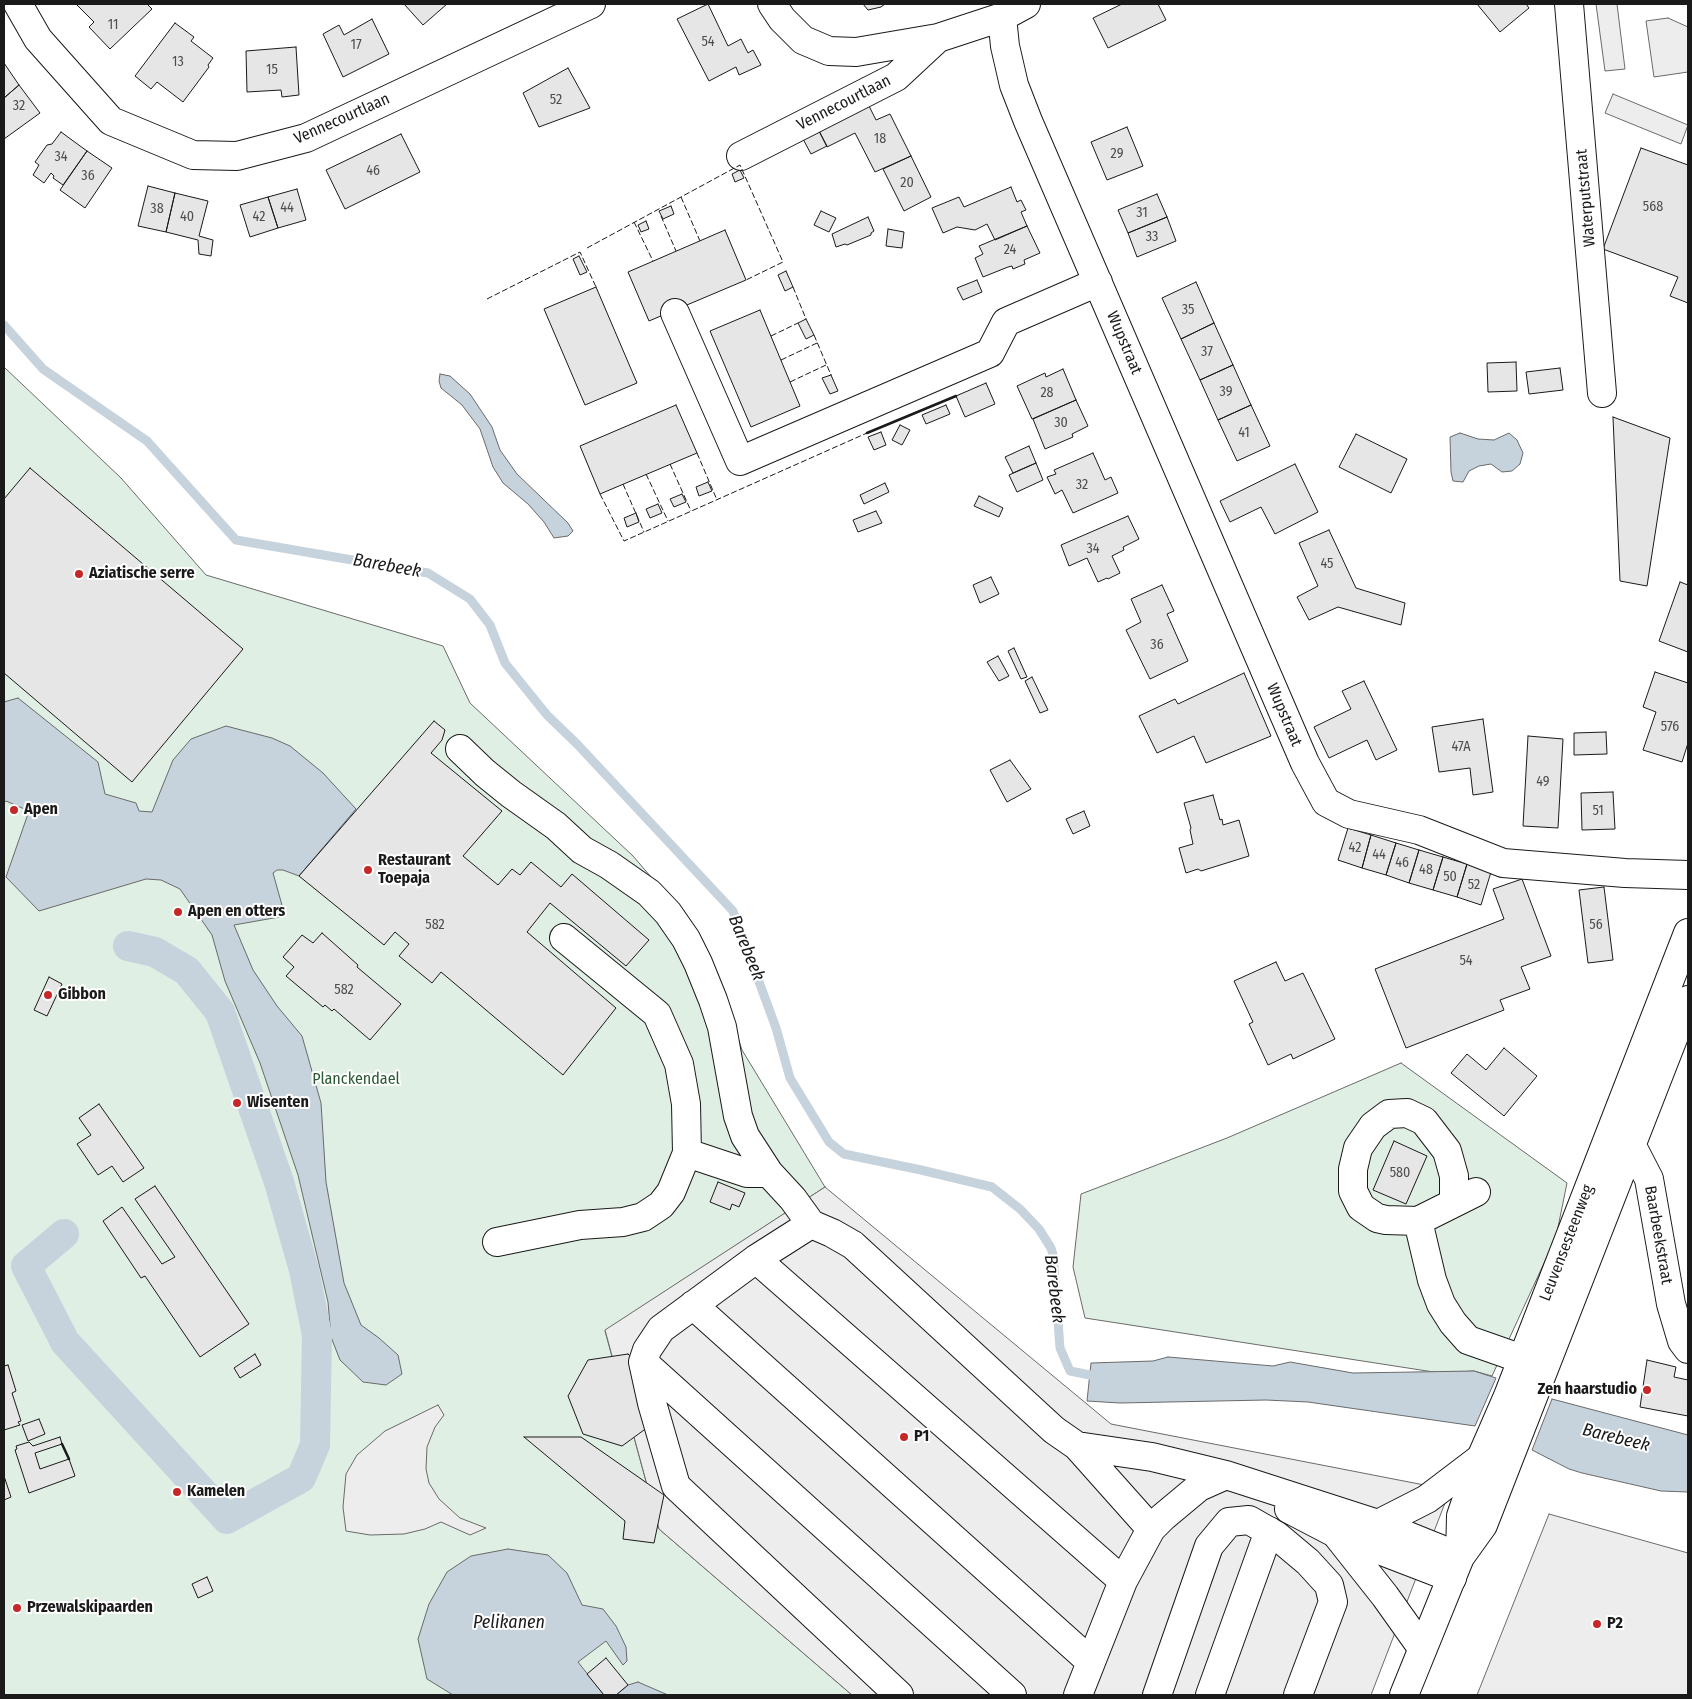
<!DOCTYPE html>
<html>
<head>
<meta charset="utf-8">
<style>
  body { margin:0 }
  #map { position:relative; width:1692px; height:1699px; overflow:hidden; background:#fff; font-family:"Fira Sans Condensed",sans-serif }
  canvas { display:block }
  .frame { position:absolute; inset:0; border:5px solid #1a1a1a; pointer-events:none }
</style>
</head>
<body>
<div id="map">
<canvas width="1692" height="1699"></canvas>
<div class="frame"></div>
</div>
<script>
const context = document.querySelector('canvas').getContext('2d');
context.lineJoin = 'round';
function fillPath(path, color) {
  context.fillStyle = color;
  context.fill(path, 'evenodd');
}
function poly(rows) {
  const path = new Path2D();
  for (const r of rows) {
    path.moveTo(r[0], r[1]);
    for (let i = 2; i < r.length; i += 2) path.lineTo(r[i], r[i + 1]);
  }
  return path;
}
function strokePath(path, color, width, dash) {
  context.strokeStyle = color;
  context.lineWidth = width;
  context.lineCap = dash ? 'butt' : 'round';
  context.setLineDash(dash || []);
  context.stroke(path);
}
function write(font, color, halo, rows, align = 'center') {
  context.font = font + ' "Fira Sans Condensed",sans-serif';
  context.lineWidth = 4;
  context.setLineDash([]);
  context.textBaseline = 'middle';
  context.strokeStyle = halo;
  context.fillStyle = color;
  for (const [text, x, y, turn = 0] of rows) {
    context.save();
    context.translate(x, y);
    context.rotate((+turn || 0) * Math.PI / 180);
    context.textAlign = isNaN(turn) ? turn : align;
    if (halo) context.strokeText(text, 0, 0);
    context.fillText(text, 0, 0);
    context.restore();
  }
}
const green = poly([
  [4,367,121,478,206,575,443,646,470,703,633,856,695,928,720,984,742,1050,825,1187,605,1331,659,1529,852,1695,4,1695,4,367],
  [1401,1063,1567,1183,1556,1237,1492,1376,1474,1371,1440,1373,1085,1318,1073,1267,1081,1194,1227,1138,1401,1063]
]);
fillPath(green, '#e0efe3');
strokePath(green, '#6a6a6a', 1);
const parking = poly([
  [1596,4,1617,4,1625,69,1605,71,1596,4],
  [1668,18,1688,27,1688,72,1654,77,1646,21,1668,18],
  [1613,94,1688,125,1681,144,1605,113,1613,94],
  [825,1187,1111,1424,1450,1490,1371,1695,852,1695,659,1529,605,1330,825,1187],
  [438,1405,444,1415,435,1427,427,1447,426,1469,429,1483,439,1499,460,1518,486,1528,470,1535,441,1522,425,1529,404,1534,370,1535,346,1531,343,1507,346,1474,357,1455,385,1431,438,1405],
  [1549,1514,1688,1553,1688,1695,1477,1695,1549,1514]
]);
fillPath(parking, '#ededed');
strokePath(parking, '#6a6a6a', 1);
const water = poly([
  [440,374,450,376,470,394,492,427,500,450,517,474,568,523,573,531,568,536,554,538,544,522,528,504,503,483,493,467,480,429,462,405,441,388,439,381,440,374],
  [1460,433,1478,439,1494,440,1509,433,1517,440,1523,453,1520,464,1512,471,1502,472,1491,464,1479,466,1469,471,1463,482,1453,481,1451,472,1450,437,1460,433],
  [18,698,98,762,105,794,136,803,139,811,152,812,173,760,191,739,226,726,272,738,290,746,323,773,356,809,299,876,283,870,277,870,273,873,285,916,234,925,253,970,277,1006,302,1036,321,1103,326,1182,344,1283,361,1325,379,1338,398,1355,402,1374,386,1385,363,1382,340,1360,331,1337,328,1302,298,1175,260,1063,225,981,212,935,180,889,161,880,146,879,39,911,6,877,29,811,6,801,4,803,4,702,18,698],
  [1168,1357,1273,1366,1290,1362,1353,1373,1474,1371,1496,1378,1475,1426,1308,1402,1266,1400,1120,1403,1087,1401,1091,1363,1153,1361,1168,1357],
  [1552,1399,1688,1435,1688,1492,1661,1491,1582,1473,1569,1469,1532,1450,1552,1399],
  [508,1549,548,1555,567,1573,582,1605,603,1609,616,1626,626,1647,627,1661,623,1665,606,1641,578,1662,604,1695,453,1695,427,1679,418,1639,429,1604,447,1572,471,1556,508,1549],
  [638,1682,668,1695,616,1695,628,1685,638,1682]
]);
fillPath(water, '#c6d2dc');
strokePath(water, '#6a6a6a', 1);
strokePath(poly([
  [4,325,43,369,147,441,236,540,428,573,470,599,490,625,505,663,547,715,577,744,733,911,776,1028,790,1078,829,1142,844,1154,921,1170,992,1187,1020,1209,1039,1229,1051,1248,1053,1255,1060,1348,1070,1371,1100,1377]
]), '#c6d2dc', 9);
strokePath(poly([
  [64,1234,26,1266,65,1342,227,1519,301,1478,315,1445,317,1335,304,1270,279,1182,220,1012,187,971,155,952,128,946]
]), '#c6d2dc', 30);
const building = poly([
  [76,4,147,4,152,9,110,49,89,27,94,22,76,4],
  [404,4,447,4,423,25,404,4],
  [708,4,728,46,741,39,748,53,753,50,761,65,739,75,736,67,709,81,677,19,708,4],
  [863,4,885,4,881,7,868,10,863,4],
  [1122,4,1158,4,1166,20,1108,48,1093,18,1122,4],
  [1477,4,1526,4,1529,8,1500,32,1477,4],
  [372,19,389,54,343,77,323,34,339,25,344,35,372,19],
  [175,23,194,37,191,41,213,58,208,65,209,67,183,102,157,82,151,89,135,76,175,23],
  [296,47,299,95,282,97,281,90,247,92,246,51,296,47],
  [4,63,19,85,4,98,4,63],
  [568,68,590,108,539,127,523,93,568,68],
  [19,85,40,113,4,139,4,98,19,85],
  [868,104,876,120,890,114,911,156,875,172,855,133,827,147,818,129,868,104],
  [1127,127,1143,166,1107,180,1091,142,1127,127],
  [818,129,827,146,811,154,803,139,818,129],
  [61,132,87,151,63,185,53,178,54,176,51,173,44,183,33,175,39,165,35,162,47,145,52,144,61,132],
  [401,134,420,172,345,209,326,170,401,134],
  [1641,148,1688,165,1688,303,1670,296,1678,277,1603,249,1641,148],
  [87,151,112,168,85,208,60,190,87,151],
  [911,156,931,197,904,211,883,169,911,156],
  [740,170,744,178,735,182,732,174,740,170],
  [148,186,175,193,166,232,138,226,148,186],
  [1011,187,1017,202,1021,200,1026,210,1021,212,1027,226,995,240,987,224,975,230,957,227,943,233,932,208,959,197,964,207,1011,187],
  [297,189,306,220,278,228,268,197,297,189],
  [175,193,208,201,199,236,213,240,211,256,199,254,198,240,166,232,175,193],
  [1157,194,1167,217,1128,233,1118,210,1157,194],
  [268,197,278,228,250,237,240,205,268,197],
  [671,206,674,214,663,219,659,211,671,206],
  [821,211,836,218,829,232,814,225,821,211],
  [868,217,874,231,871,233,871,235,847,245,845,244,836,247,832,234,868,217],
  [1167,217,1176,241,1137,257,1128,233,1167,217],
  [646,221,649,229,641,232,638,225,646,221],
  [1027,226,1040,253,1024,260,1025,264,1013,269,1012,266,1008,267,983,277,975,258,983,254,979,246,1027,226],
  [888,229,904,232,902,248,886,246,888,229],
  [725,230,746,280,649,321,628,272,725,230],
  [579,256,587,272,580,275,573,259,579,256],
  [786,271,793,287,785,291,778,275,786,271],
  [977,280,982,292,963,300,957,288,977,280],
  [1196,282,1214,323,1181,339,1162,298,1196,282],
  [596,287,637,383,585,405,544,309,596,287],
  [760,310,800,406,751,427,710,331,760,310],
  [806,319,814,335,806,339,798,323,806,319],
  [1214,323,1233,365,1200,380,1181,339,1214,323],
  [1516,362,1517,391,1488,392,1487,363,1516,362],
  [1233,365,1251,405,1218,420,1200,380,1233,365],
  [1560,368,1563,390,1529,394,1526,372,1560,368],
  [1063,369,1076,400,1032,419,1017,386,1045,373,1046,377,1063,369],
  [831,375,838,391,830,394,822,378,831,375],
  [986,383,995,404,965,417,956,396,986,383],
  [1076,400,1088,426,1072,434,1073,437,1045,449,1033,419,1076,400],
  [676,405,697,453,600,494,580,446,676,405],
  [946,405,950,414,926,424,922,415,946,405],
  [1251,405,1270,446,1237,461,1218,420,1251,405],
  [1613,417,1670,438,1647,586,1620,581,1613,417],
  [900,425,910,430,902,445,892,440,900,425],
  [881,432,886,445,874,450,868,437,881,432],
  [1356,434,1407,459,1391,493,1339,467,1356,434],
  [1029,446,1036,463,1013,473,1005,457,1029,446],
  [1093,453,1105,480,1111,477,1118,493,1073,513,1062,490,1055,494,1047,477,1056,474,1054,470,1093,453],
  [1036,463,1043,480,1017,492,1009,475,1036,463],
  [1295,464,1318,512,1275,534,1261,507,1230,522,1220,501,1295,464],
  [30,468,243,649,132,782,4,673,4,499,30,468],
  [708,482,712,491,699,496,696,487,708,482],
  [885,483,889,492,864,504,860,495,885,483],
  [682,494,686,502,674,507,670,499,682,494],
  [979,496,1003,508,999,517,974,506,979,496],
  [658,504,662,513,650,518,646,509,658,504],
  [876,511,882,523,858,532,853,520,876,511],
  [636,513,639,522,627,527,624,518,636,513],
  [1128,516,1139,539,1123,547,1124,550,1112,556,1120,573,1108,579,1107,578,1098,582,1087,558,1069,566,1061,545,1128,516],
  [1329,530,1356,588,1405,603,1401,625,1338,607,1309,620,1297,597,1318,586,1299,543,1329,530],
  [991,577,999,594,980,603,973,585,991,577],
  [1680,582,1688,585,1688,652,1659,641,1680,582],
  [1162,585,1174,611,1167,614,1188,661,1150,679,1126,630,1141,622,1131,599,1162,585],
  [1014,648,1027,677,1021,679,1008,651,1014,648],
  [998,656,1009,676,999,681,987,662,998,656],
  [1655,672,1688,683,1688,743,1682,762,1643,750,1656,712,1643,707,1655,672],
  [1244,673,1271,736,1206,763,1194,736,1157,753,1139,716,1175,699,1178,704,1244,673],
  [1032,677,1048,710,1040,713,1025,681,1032,677],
  [1364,681,1397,750,1376,760,1367,740,1329,758,1314,727,1351,709,1342,691,1364,681],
  [1483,719,1493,792,1473,795,1470,768,1439,772,1432,727,1483,719],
  [434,721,445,730,442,740,431,753,502,811,463,856,498,885,512,869,520,875,531,862,561,887,572,874,649,940,626,966,550,903,527,932,616,1008,563,1075,441,972,432,983,399,956,409,944,395,932,384,945,299,876,434,721],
  [1606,732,1607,754,1574,755,1574,733,1606,732],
  [1528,736,1563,739,1558,828,1523,826,1528,736],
  [1010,760,1031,789,1007,802,990,770,1010,760],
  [1613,792,1615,829,1582,830,1581,793,1613,792],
  [1213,795,1220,820,1222,819,1223,825,1239,820,1249,856,1201,871,1198,869,1186,873,1179,848,1193,844,1190,830,1191,828,1184,803,1213,795],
  [1084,811,1090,826,1073,834,1066,819,1084,811],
  [1348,828,1371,835,1362,868,1338,860,1348,828],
  [1371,835,1396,843,1386,875,1362,868,1371,835],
  [1396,843,1419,850,1409,883,1386,875,1396,843],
  [1419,850,1443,857,1433,890,1409,883,1419,850],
  [1443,857,1467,864,1457,897,1433,890,1443,857],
  [1467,864,1491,872,1481,905,1457,897,1467,864],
  [1522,879,1551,956,1521,967,1530,989,1500,1000,1504,1010,1406,1048,1375,969,1504,919,1493,889,1522,879],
  [1604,887,1613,960,1588,963,1579,890,1604,887],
  [322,933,358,965,357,967,401,1004,370,1040,334,1009,332,1011,325,1005,323,1007,286,976,294,967,283,957,302,935,313,943,322,933],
  [1276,962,1285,981,1303,973,1335,1039,1293,1059,1291,1054,1268,1065,1249,1024,1253,1022,1234,981,1276,962],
  [49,977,62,984,47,1016,34,1010,49,977],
  [1504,1048,1537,1076,1504,1116,1451,1073,1467,1054,1486,1070,1504,1048],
  [99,1104,144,1168,123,1182,112,1166,98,1175,77,1144,91,1135,79,1118,99,1104],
  [1394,1141,1427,1156,1406,1204,1373,1190,1394,1141],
  [718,1182,745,1193,739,1207,732,1204,730,1210,710,1202,718,1182],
  [155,1186,249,1324,200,1357,145,1276,141,1278,103,1221,122,1207,162,1264,175,1257,135,1199,155,1186],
  [255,1354,261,1365,240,1378,234,1368,255,1354],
  [628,1354,658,1381,655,1422,622,1446,583,1434,568,1396,588,1360,628,1354],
  [1647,1360,1676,1367,1674,1377,1688,1380,1688,1416,1640,1407,1647,1360],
  [8,1365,16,1391,12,1393,21,1421,18,1422,20,1425,4,1430,4,1366,8,1365],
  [39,1419,45,1434,28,1441,22,1425,39,1419],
  [60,1437,62,1444,35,1453,40,1469,69,1459,75,1476,29,1493,15,1450,17,1449,16,1446,29,1442,33,1446,60,1437],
  [524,1437,581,1437,664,1495,654,1543,623,1539,625,1521,524,1437],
  [4,1476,11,1497,4,1500,4,1476],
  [207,1577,213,1591,198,1598,192,1584,207,1577],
  [606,1658,628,1685,616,1695,604,1695,587,1674,606,1658]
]);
fillPath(building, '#e6e6e6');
strokePath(building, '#1a1a1a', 1);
const minor = poly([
  [18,4,38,39,111,121,193,155,237,156,306,138,591,4],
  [772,4,782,19,803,40,829,51,856,52,938,38,1002,17,1026,4],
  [1569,4,1602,393],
  [1002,17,1005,46,1014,85,1028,121,1305,763,1326,802,1349,814,1419,830,1503,863,1625,873,1688,875],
  [741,156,896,77,938,38],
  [675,313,740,461,990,353,1006,322,1098,282],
  [460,749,485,773,511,794,556,826,582,850,609,865,649,893,668,913,686,939,698,963,713,1000,722,1027,738,1116,745,1136,769,1173,793,1199,811,1224],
  [564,938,657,1014,679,1064,686,1104,687,1153,747,1173,769,1173],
  [1615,1137,1632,1146,1649,1179,1671,1304,1682,1341,1688,1349],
  [1476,1192,1418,1221,1432,1280,1441,1304,1453,1323,1468,1340,1522,1359],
  [1418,1221,1386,1220,1377,1218,1361,1207,1353,1191,1353,1169,1358,1148,1373,1126,1389,1114,1407,1113,1424,1121,1447,1151,1454,1176,1454,1203],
  [497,1242,580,1225,623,1222,643,1217,661,1205,671,1192,687,1153],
  [756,1259,1123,1581],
  [693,1305,1091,1662],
  [643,1362,1012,1695],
  [1077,1446,1151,1529],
  [1289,1509,1335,1533,1452,1578],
  [1378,1524,1427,1499,1481,1458],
  [1336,1534,1385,1596,1422,1648],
  [899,1695,676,1486,652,1403,643,1362,647,1350,661,1329,756,1259,811,1224,832,1233,853,1245,1054,1430,1077,1446,1152,1457,1226,1475,1378,1524,1460,1557],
  [1078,1695,1123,1581,1151,1529,1163,1517,1199,1487,1226,1475],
  [1157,1695,1209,1546,1229,1522,1249,1520,1277,1536,1308,1562,1329,1585,1333,1602,1298,1695],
  [1210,1695,1269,1531]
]);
const major = poly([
  [1460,1557,1461,1516,1481,1458,1508,1396,1688,933],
  [1404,1695,1460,1557,1483,1525,1688,1000]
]);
strokePath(minor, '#1a1a1a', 30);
strokePath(major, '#1a1a1a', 30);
strokePath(minor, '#fff', 28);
strokePath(major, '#fff', 28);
strokePath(poly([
  [681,197,700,241],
  [661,216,676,251],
  [634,222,653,261],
  [587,248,740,165,783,262,746,280],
  [793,287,806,319],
  [487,299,580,252,596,287],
  [814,335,831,375],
  [771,336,798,323],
  [781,360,817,343],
  [790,382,826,365],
  [697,453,717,500],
  [670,464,691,511],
  [646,474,668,521],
  [623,484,644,532],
  [600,494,624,541,867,433]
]), '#1a1a1a', 1, [6, 2.5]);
strokePath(poly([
  [867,433,956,396],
  [62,1444,69,1459]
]), '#1a1a1a', 2.5);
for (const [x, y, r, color] of [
  [79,574,5,"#c62828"],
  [14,810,5,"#c62828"],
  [368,870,5,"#c62828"],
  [178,912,5,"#c62828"],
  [48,995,5,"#c62828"],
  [237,1103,5,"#c62828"],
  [1647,1390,5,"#c62828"],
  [904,1437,5,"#c62828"],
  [177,1492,5,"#c62828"],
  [17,1608,5,"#c62828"],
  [1597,1624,5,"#c62828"]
]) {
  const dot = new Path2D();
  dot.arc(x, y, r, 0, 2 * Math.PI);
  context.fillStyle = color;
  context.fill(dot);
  strokePath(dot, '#fff', 2);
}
write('14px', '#4d4d4d', null, [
  ["11",113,25],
  ["54",708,42],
  ["17",356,45],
  ["13",178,62],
  ["15",272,70],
  ["52",556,100],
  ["32",19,106],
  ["18",880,139],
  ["29",1117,154],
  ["34",61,157],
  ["46",373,171],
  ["36",88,176],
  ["20",907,183],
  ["568",1653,207],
  ["44",287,208],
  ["38",157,209],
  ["31",1142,213],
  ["40",187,217],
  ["42",259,217],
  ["33",1152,237],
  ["24",1010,250],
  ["35",1188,310],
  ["37",1207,352],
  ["39",1226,392],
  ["28",1047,393],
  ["30",1061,423],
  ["41",1244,433],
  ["32",1082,485],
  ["34",1093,549],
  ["45",1327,564],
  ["36",1157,645],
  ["576",1670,727],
  ["47A",1461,747],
  ["49",1543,782],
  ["51",1598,811],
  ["42",1355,848],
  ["44",1379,855],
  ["46",1402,863],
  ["48",1426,870],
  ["50",1450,877],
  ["52",1474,885],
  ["582",435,925],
  ["56",1596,925],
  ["54",1466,961],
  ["582",344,990],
  ["580",1400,1173]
]);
write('16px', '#1a1a1a', '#fff', [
  ["Vennecourtlaan",844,103,-27],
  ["Vennecourtlaan",342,119,-24],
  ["Waterputstraat",1586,198,-95],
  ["Wupstraat",1124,343,67],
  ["Wupstraat",1284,715,67],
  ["Baarbeekstraat",1658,1235,80],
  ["Leuvensesteenweg",1567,1243,-69]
]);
write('bold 16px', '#1a1a1a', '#fff', [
  ["Aziatische serre",89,574],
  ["Apen",24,810],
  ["Restaurant",378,861],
  ["Toepaja",378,879],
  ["Apen en otters",188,912],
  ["Gibbon",58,995],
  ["Wisenten",247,1103],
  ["Zen haarstudio",1637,1390,"right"],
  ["P1",914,1437],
  ["Kamelen",187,1492],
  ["Przewalskipaarden",27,1608],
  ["P2",1607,1624]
], 'left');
write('16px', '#2b5a34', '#fff', [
  ["Planckendael",356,1080]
]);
write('italic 18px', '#1a1a1a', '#fff', [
  ["Barebeek",387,566,10],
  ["Barebeek",746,948,68],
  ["Barebeek",1054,1289,83],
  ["Barebeek",1616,1438,14],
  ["Pelikanen",509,1623]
]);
</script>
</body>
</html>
